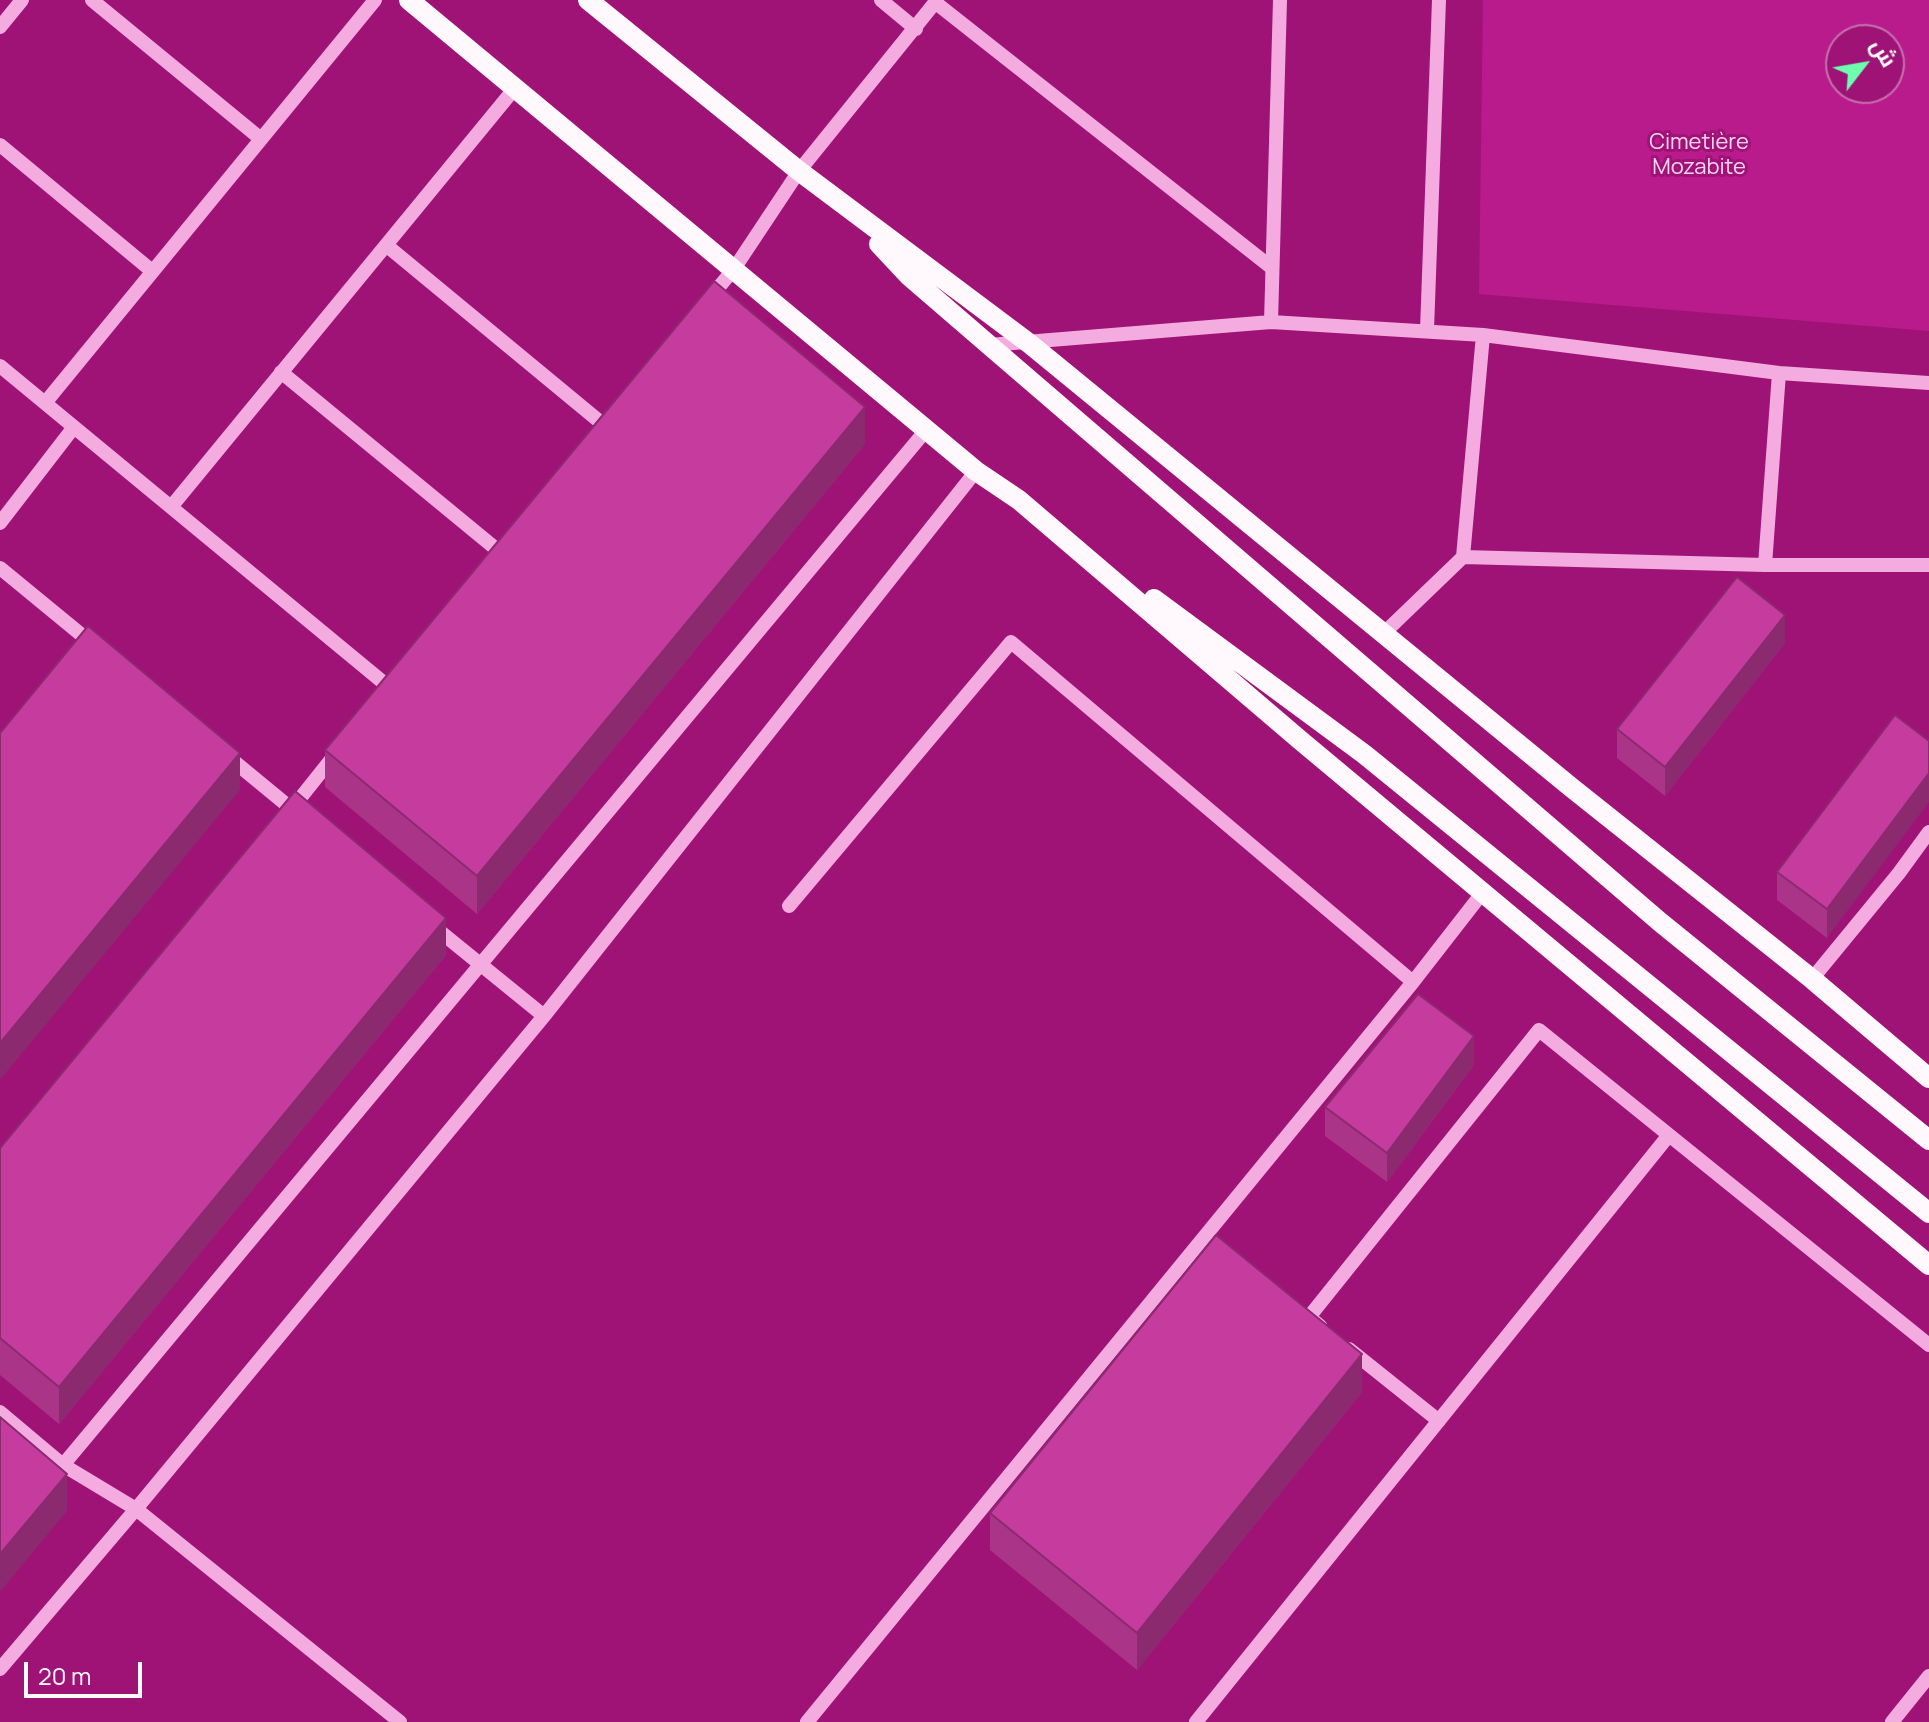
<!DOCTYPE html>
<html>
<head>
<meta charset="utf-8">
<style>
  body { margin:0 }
  #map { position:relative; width:1929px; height:1722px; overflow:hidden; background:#9f1376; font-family:Manrope,Cairo,sans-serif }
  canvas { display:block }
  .north { position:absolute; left:1825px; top:24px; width:80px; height:80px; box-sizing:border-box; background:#9f1376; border:2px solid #c571ad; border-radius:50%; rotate:59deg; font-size:22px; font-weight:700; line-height:32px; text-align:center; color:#fff }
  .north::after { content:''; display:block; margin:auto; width:28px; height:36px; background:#6effae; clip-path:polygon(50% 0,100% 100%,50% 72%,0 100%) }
  .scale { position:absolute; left:24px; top:1662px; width:118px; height:36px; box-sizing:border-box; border:4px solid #fff; border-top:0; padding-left:10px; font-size:24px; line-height:28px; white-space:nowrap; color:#fff; -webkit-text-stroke:6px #9f1376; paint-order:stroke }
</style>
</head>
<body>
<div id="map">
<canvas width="1929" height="1722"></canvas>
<div class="north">ش</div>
<div class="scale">20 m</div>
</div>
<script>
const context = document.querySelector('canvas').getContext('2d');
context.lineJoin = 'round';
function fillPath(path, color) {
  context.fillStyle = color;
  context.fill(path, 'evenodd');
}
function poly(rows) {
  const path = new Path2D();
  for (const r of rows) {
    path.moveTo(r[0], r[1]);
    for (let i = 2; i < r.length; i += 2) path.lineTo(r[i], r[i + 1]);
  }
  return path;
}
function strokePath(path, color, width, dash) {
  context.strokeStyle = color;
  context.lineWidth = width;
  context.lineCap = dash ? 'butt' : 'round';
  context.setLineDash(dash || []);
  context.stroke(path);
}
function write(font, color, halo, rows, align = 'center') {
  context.font = font + ' Manrope,sans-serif';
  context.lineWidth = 6;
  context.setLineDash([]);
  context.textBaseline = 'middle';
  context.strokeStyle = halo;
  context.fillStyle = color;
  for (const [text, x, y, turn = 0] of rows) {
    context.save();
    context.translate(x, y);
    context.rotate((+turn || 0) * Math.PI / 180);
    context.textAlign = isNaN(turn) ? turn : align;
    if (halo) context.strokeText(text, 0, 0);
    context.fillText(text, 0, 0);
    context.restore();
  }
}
fillPath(poly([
  [1483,0,1929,0,1929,331,1479,294],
  [1841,40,1889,40,1889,88,1841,88]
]), '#b91b8d');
strokePath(poly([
  [92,0,261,139],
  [881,0,916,29],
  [936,3,1272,268],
  [0,27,22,0],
  [0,145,152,271],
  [386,245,605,426],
  [708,300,734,269,799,171,937,0],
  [1271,322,1280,0],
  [1427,330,1439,0],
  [989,345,1271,322,1483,335,1779,373,1929,383],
  [0,366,390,688],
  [281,372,501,553],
  [45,403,375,0],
  [171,507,515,88],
  [0,523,74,427],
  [1463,557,1483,335],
  [1765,565,1779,373],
  [0,568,95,646],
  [1383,634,1463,557,1765,565,1929,565],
  [225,754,299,815],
  [290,811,337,752],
  [789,906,1011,642,1413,982],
  [432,925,544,1016],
  [1812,979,1899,873,1929,832],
  [1320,1326,1309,1317,1539,1030,1929,1345],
  [1349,1349,1439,1421],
  [0,1412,63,1465,136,1509,400,1722],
  [63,1465,927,429],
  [0,1669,136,1509,544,1016,976,471],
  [807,1722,1413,982,1483,892],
  [1196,1722,1669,1135],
  [1892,1722,1929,1676]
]), '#f4abe0', 14);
strokePath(poly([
  [409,0,976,471,1019,500,1300,740,1929,1265],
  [588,0,799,171,1030,344,1572,788,1812,979,1929,1078],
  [879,244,909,276,989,345,1660,922,1929,1140],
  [1154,599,1364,754,1929,1213]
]), '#fff8fd', 20);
fillPath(poly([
  [865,444,477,914,325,787,325,750],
  [1785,643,1665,796,1617,758,1617,729],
  [1929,741,1827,938,1777,900,1777,872],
  [446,955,59,1424,0,1375,0,1148],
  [1474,1065,1387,1182,1325,1136,1325,1107],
  [1362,1392,1137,1670,990,1550,990,1513]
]), '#aa3488');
fillPath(poly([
  [865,407,865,444,477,914,477,876],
  [1785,615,1785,643,1665,796,1665,767],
  [240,753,240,790,0,1080,0,1043],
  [1929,773,1929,802,1827,938,1827,909],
  [446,918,446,955,59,1424,59,1387],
  [1474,1036,1474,1065,1387,1182,1387,1153],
  [1362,1354,1362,1392,1137,1670,1137,1633],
  [67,1474,67,1511,0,1592,0,1554]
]), '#8b2a6f');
const building = poly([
  [714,281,865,407,477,876,325,750,714,281],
  [1737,577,1785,615,1665,767,1617,729,1737,577],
  [88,626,240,753,0,1043,0,733,88,626],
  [1895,715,1929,741,1929,773,1827,909,1777,872,1895,715],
  [295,791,446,918,59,1387,0,1338,0,1148,295,791],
  [1418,994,1474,1036,1387,1153,1325,1107,1418,994],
  [1216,1235,1362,1354,1137,1633,990,1513,1216,1235],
  [0,1417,67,1474,0,1554,0,1417]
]);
fillPath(building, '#c63c9e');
strokePath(building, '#8b2a6f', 2);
write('22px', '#fed4f2', '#9f1376', [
  ["Cimetière",1699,143],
  ["Mozabite",1699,168]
]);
</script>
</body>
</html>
